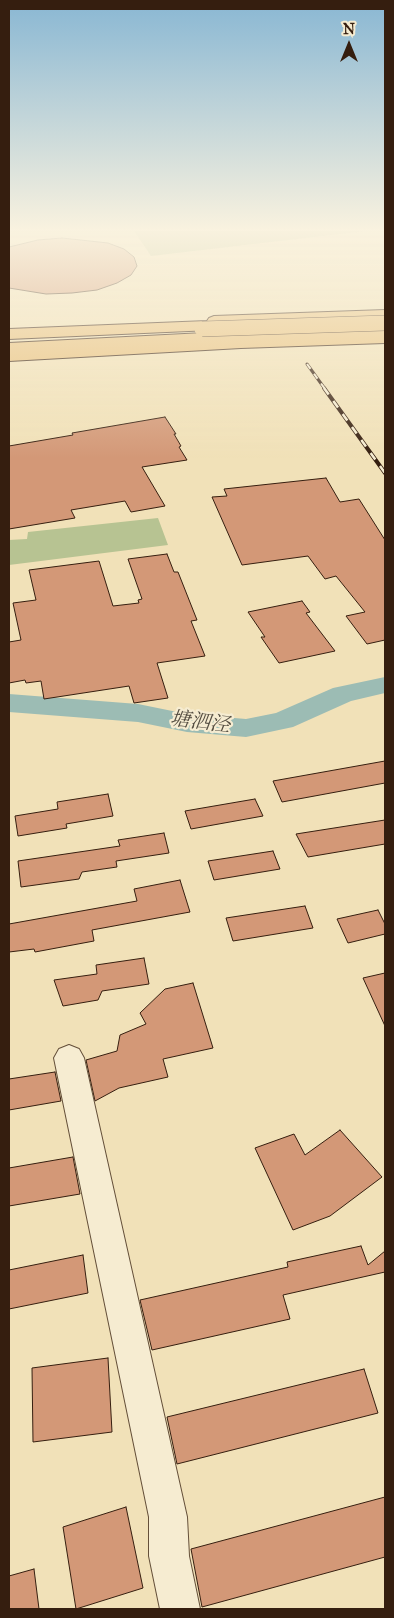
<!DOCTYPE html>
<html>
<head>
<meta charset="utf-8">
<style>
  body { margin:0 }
  #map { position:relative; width:394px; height:1618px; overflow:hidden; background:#f1e1b8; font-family:"IM FELL Great Primer",serif }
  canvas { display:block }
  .frame { position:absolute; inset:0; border:10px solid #351e0f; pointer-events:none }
  .north { position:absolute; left:324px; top:20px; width:50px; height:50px; -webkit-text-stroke:4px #f6ecd1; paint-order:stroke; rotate:0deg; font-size:14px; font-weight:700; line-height:20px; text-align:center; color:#351e0f }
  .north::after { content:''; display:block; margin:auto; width:18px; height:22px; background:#351e0f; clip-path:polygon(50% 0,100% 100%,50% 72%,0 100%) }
</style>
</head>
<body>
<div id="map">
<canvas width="394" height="1618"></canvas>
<div class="frame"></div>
<div class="north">N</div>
</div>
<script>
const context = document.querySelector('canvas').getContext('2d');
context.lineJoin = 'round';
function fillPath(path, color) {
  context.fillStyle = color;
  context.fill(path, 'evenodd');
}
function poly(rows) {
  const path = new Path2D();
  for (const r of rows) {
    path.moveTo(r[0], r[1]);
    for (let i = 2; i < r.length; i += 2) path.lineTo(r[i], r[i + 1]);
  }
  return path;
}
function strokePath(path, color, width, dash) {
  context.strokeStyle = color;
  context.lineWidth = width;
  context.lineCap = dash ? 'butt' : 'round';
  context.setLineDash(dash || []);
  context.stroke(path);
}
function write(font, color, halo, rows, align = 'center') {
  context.font = font + ' "IM FELL Great Primer","Noto Serif SC",serif';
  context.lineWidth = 4.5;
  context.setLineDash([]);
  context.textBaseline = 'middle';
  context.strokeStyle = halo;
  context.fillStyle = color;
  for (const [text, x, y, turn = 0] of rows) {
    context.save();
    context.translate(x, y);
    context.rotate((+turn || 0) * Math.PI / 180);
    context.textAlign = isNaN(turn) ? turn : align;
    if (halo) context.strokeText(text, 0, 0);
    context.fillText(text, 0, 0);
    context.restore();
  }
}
fillPath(poly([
  [134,231,366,231,151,256],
  [158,518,168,545,9,565,9,540,27,539,28,532]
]), '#b7c392');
fillPath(poly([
  [385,677,385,693,351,701,293,727,246,737,187,732,138,722,9,712,9,694,138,704,187,714,246,719,276,713,333,688,385,677]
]), '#9cbcb4');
const building = poly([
  [62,238,108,243,124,249,134,257,137,266,131,275,117,283,97,290,72,293,46,294,9,288,9,247,38,240,62,238],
  [165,417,176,434,174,434,181,446,179,447,187,460,142,467,165,506,131,512,125,501,71,510,75,518,9,529,9,446,73,435,72,433,165,417],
  [326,478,340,502,359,499,385,540,385,640,367,644,346,616,365,612,336,576,325,579,308,556,242,565,212,497,227,496,224,489,326,478],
  [167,554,174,572,178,572,197,620,191,621,205,656,157,663,168,698,134,703,129,686,44,699,41,681,26,683,25,680,9,683,9,642,21,640,13,603,36,600,29,570,99,561,113,606,139,603,138,600,142,599,128,559,167,554],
  [302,601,310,612,306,613,335,651,279,663,261,637,265,637,248,612,302,601],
  [385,761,385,783,282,802,273,781,385,761],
  [108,794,113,816,66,824,67,828,18,836,15,816,58,809,57,802,108,794],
  [255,799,263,816,191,829,185,811,255,799],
  [385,820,385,844,308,857,296,834,385,820],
  [164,833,169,853,116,861,117,867,82,872,79,879,21,887,18,861,120,846,118,840,164,833],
  [273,851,280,869,214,880,208,861,273,851],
  [180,880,190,912,92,930,94,941,35,952,34,949,9,952,9,924,137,901,134,889,180,880],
  [305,906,313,928,233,941,226,918,305,906],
  [378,910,385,924,385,934,348,943,337,919,378,910],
  [144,958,149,984,102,991,98,1000,63,1006,54,980,97,974,96,965,144,958],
  [385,973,385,1026,363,978,385,973],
  [193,983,213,1048,163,1059,168,1077,119,1088,95,1101,86,1060,117,1051,120,1035,146,1024,140,1013,165,989,193,983],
  [55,1072,61,1101,9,1110,9,1079,55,1072],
  [340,1130,382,1177,330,1216,293,1230,255,1148,294,1134,305,1155,340,1130],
  [73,1157,80,1194,9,1206,9,1168,73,1157],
  [361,1246,368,1265,385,1251,385,1272,283,1295,290,1319,152,1350,140,1300,288,1267,287,1262,361,1246],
  [83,1255,88,1293,9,1309,9,1270,83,1255],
  [108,1358,112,1432,33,1442,32,1368,108,1358],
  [364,1369,378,1413,177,1464,167,1417,364,1369],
  [385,1497,385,1557,202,1607,191,1549,385,1497],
  [126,1507,143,1588,76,1609,63,1527,126,1507],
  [34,1569,39,1609,9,1609,9,1576,34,1569]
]);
fillPath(building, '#d39877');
strokePath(building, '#351e0f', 1);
const minor = poly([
  [69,1045,79,1049,84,1058,187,1517,189,1556,200,1609,160,1609,149,1556,149,1517,54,1058,59,1049,69,1045]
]);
const major = poly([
  [385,310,385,320,241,325,234,329,9,339,9,329,207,321,209,318,214,316,385,310],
  [385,333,385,343,241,348,9,361,9,351,241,338,385,333]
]);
const highway = poly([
  [385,327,385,337,204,343,9,353,9,343,204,333,385,327]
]);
strokePath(minor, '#644f39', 2);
strokePath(major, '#351e0f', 2);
strokePath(highway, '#351e0f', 2);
fillPath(minor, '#f6ecd1');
fillPath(major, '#e8c07c');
fillPath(highway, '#e8c07c');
const railFar1 = poly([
  [307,364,325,389]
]);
const rail = poly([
  [324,388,385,473]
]);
strokePath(railFar1, '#351e0f', 3);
strokePath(rail, '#351e0f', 4);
strokePath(railFar1, '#f6ecd1', 2, [6]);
strokePath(rail, '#f6ecd1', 2.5, [8]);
const highwayBridge = poly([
  [202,329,385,323]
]);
strokePath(highwayBridge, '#351e0f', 16, []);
strokePath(highwayBridge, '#e8c07c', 15);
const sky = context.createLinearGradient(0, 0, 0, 458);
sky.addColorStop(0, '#89b7d3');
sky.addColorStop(0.5, '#f9f2df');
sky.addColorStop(1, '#f9f2df00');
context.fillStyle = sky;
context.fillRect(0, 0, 394, 458);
write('italic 20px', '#544d41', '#f6ecd1', [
  ["塘泗泾",200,723,7]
]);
</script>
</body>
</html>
